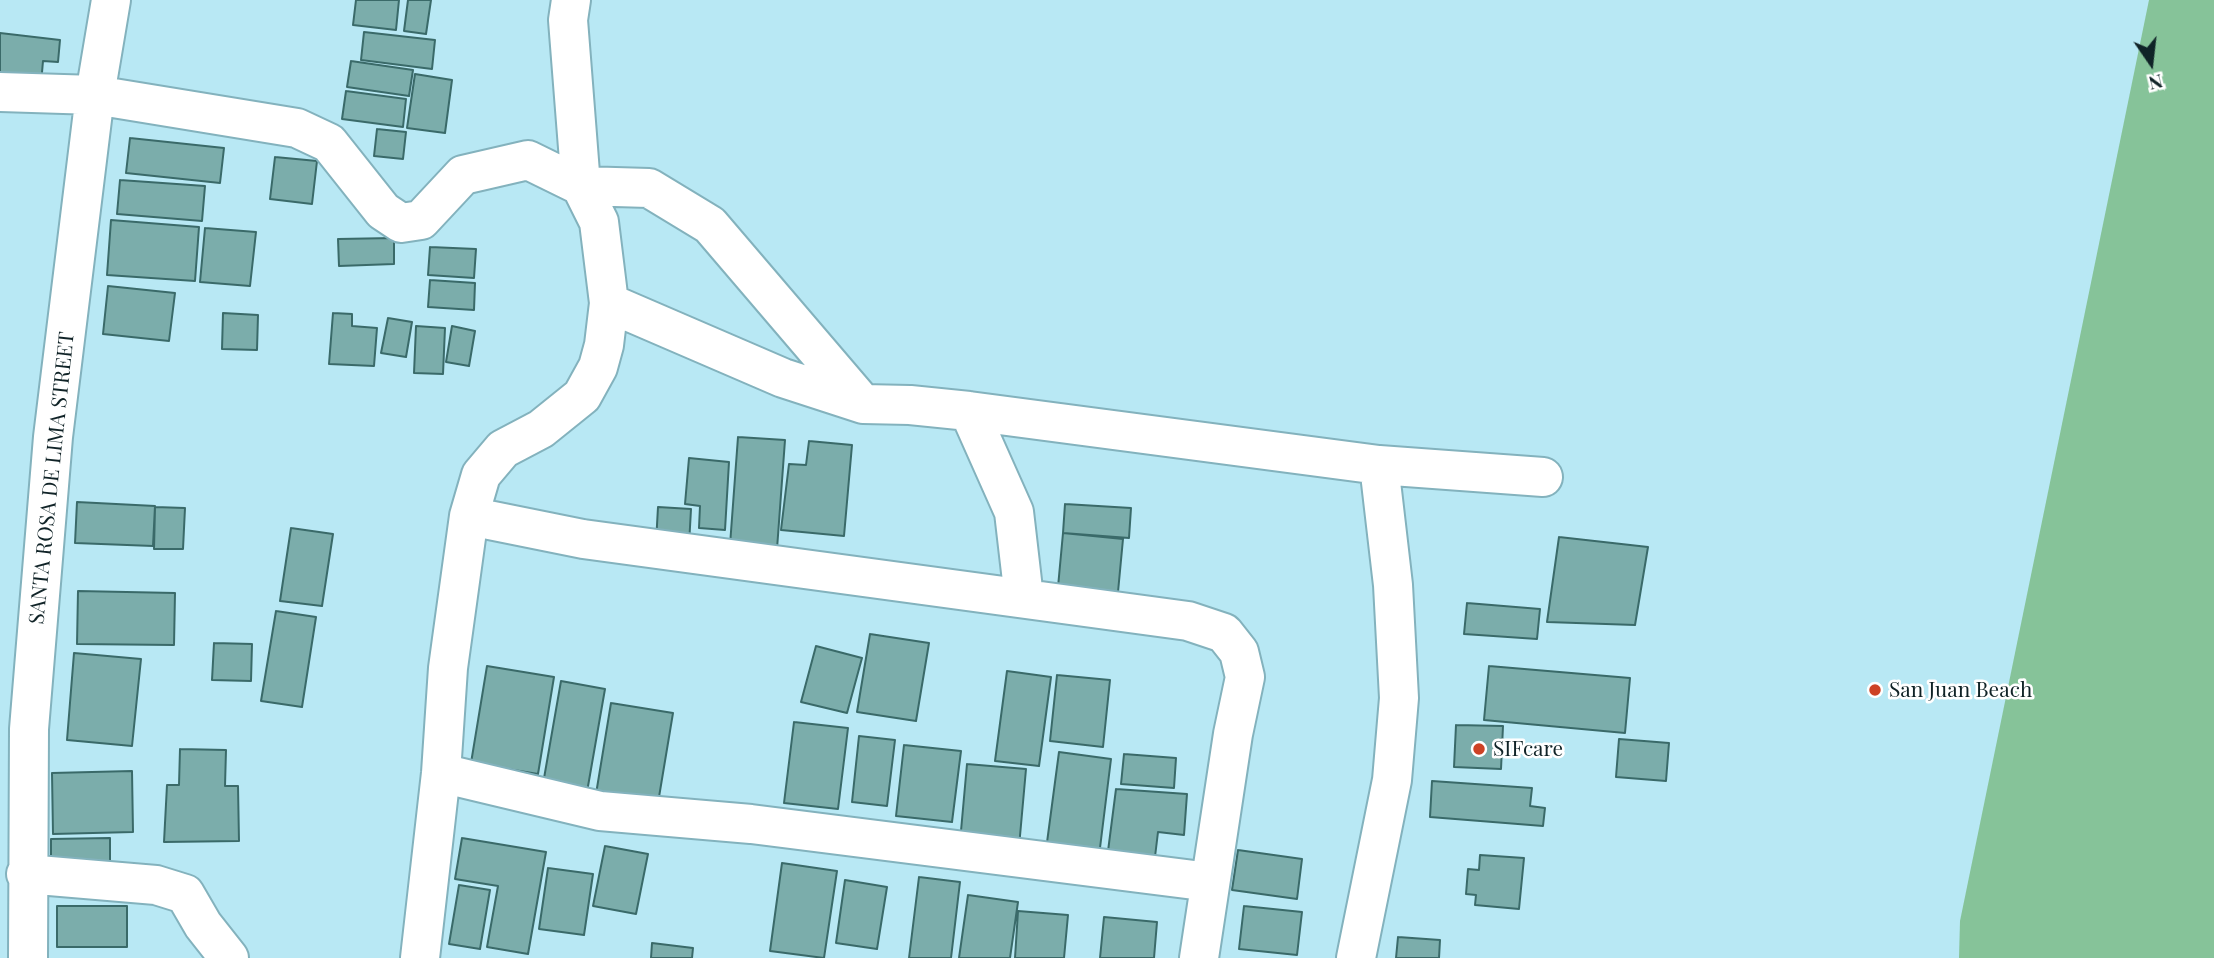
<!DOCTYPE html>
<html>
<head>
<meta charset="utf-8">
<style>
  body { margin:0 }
  #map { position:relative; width:2214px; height:958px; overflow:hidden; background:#b8e8f4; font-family:"Playfair Display",serif }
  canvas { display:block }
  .north { position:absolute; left:2116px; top:28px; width:70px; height:70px; -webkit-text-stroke:5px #fff; paint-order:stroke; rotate:166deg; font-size:19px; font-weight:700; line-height:28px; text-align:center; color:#102327 }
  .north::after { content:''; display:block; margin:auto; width:24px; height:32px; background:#102327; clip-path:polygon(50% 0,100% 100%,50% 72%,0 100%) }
</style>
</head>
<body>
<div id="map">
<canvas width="2214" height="958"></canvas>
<div class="north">N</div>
</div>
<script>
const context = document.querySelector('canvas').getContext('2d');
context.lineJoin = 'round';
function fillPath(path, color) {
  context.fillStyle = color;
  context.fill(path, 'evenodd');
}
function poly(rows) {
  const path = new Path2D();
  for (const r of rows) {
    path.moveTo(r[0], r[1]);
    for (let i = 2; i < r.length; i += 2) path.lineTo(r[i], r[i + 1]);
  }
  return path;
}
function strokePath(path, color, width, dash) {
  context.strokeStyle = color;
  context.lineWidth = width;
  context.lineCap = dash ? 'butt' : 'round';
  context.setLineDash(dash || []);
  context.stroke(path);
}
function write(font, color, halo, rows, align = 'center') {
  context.font = font + ' "Playfair Display",serif';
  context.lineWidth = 5;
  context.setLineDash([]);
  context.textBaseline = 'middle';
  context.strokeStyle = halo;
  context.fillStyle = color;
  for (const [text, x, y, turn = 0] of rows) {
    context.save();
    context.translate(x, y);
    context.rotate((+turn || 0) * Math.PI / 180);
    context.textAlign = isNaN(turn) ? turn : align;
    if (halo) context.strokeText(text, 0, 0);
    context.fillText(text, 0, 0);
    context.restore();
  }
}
fillPath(poly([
  [2149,0,2214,0,2214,958,1959,958,1960,921]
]), '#86c399');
const building = poly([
  [356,0,399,0,396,30,353,25,356,0],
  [408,0,431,0,426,34,404,31,408,0],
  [364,32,435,40,432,69,361,60,364,32],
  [0,33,60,40,58,62,43,61,41,84,0,79,0,33],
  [351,61,413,70,409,96,347,87,351,61],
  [415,74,452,80,445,133,407,128,415,74],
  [346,91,406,99,403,127,342,119,346,91],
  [377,129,406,132,403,159,374,156,377,129],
  [130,138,224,148,220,183,126,173,130,138],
  [275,157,317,161,312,204,270,199,275,157],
  [120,180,205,186,202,221,117,214,120,180],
  [111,220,199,227,195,281,107,275,111,220],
  [205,228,256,232,250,286,200,282,205,228],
  [394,238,394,264,339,266,338,239,394,238],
  [430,247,476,249,474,278,428,275,430,247],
  [430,280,475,283,474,310,428,307,430,280],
  [108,286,175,293,169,341,103,334,108,286],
  [223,313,258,315,257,350,222,349,223,313],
  [333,313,352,314,352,326,377,328,374,366,329,364,333,313],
  [388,318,412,322,406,357,381,353,388,318],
  [416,326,445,328,443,374,414,373,416,326],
  [452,326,475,331,469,366,446,362,452,326],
  [738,437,785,440,777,549,730,545,738,437],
  [809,441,852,445,844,536,781,530,789,464,806,465,809,441],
  [689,458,729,462,725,530,699,528,700,506,685,504,689,458],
  [77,502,155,506,153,546,75,543,77,502],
  [1065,504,1131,508,1129,538,1063,533,1065,504],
  [155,507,185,508,183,549,154,549,155,507],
  [658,507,691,509,689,545,656,543,658,507],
  [291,528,333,534,322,606,280,601,291,528],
  [1063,533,1123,539,1118,592,1058,587,1063,533],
  [1559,537,1648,547,1635,625,1547,622,1559,537],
  [78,591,175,593,174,645,77,644,78,591],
  [1467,603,1540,609,1537,639,1464,634,1467,603],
  [276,611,316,617,302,707,261,701,276,611],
  [870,634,929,643,916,721,857,712,870,634],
  [214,643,252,644,251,681,212,680,214,643],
  [816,646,862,658,847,713,801,702,816,646],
  [74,653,141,659,132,746,67,740,74,653],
  [487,666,554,677,538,774,471,763,487,666],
  [1489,666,1630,678,1625,733,1484,720,1489,666],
  [1007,671,1051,677,1039,766,995,761,1007,671],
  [1057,675,1110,680,1103,747,1050,741,1057,675],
  [561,681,605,689,587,792,543,784,561,681],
  [611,703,673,713,658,803,596,794,611,703],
  [794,722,848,728,838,809,784,803,794,722],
  [1456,725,1503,726,1501,769,1454,767,1456,725],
  [859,736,895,740,887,806,852,802,859,736],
  [1619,739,1669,743,1666,781,1616,777,1619,739],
  [904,745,961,751,952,822,896,816,904,745],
  [180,749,226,750,225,786,238,786,239,841,164,842,167,785,179,785,180,749],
  [1059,752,1111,759,1099,856,1046,850,1059,752],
  [1124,754,1176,758,1174,788,1121,784,1124,754],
  [967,764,1026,769,1019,847,960,842,967,764],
  [132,771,133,832,53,834,52,773,132,771],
  [1432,781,1532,788,1530,806,1545,808,1543,826,1430,817,1432,781],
  [1116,789,1187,794,1184,835,1158,832,1154,865,1107,859,1116,789],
  [110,838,110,867,51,867,51,839,110,838],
  [462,838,546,852,528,954,487,947,498,886,455,879,462,838],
  [605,846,648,854,636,914,593,906,605,846],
  [1238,850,1302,859,1297,899,1232,890,1238,850],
  [1480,855,1524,858,1519,909,1475,905,1476,895,1466,894,1468,869,1479,870,1480,855],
  [782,863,837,871,824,958,770,951,782,863],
  [548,868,593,874,584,935,539,929,548,868],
  [919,877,960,882,951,958,909,958,919,877],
  [845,880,887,887,877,949,836,943,845,880],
  [459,885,490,890,480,949,449,944,459,885],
  [968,895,1018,902,1010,958,959,958,968,895],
  [57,906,127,906,127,947,57,947,57,906],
  [1244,906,1302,912,1297,955,1239,949,1244,906],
  [1018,911,1068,915,1064,958,1015,958,1018,911],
  [1104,917,1157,922,1154,958,1100,958,1104,917],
  [1398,937,1440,940,1439,958,1396,958,1398,937],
  [652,943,693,948,692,958,651,958,652,943]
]);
fillPath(building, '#7badab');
strokePath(building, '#3a6a69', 2);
const minor = poly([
  [0,92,95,95,297,128,329,143,383,211,401,223,421,220,463,175,528,160,581,186,649,188,710,225,863,404],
  [609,303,783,378,863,404,910,405,969,411,1379,465,1543,477],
  [969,411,1014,512,1024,598],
  [469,516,583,539,1188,621,1224,633,1239,652,1245,677,1233,734,1199,958],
  [441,773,600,811,751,824,1210,882],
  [26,874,156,885,185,894,203,925,229,958],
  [28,958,29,729,53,437,95,95,111,0],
  [420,958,441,773,448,668,469,516,481,475,503,449,541,429,582,396,598,367,604,345,609,303,599,222,581,186,568,20,571,0],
  [1356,958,1392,780,1399,698,1393,585,1379,465]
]);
strokePath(minor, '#83b2bd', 42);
strokePath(minor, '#fff', 38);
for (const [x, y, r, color] of [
  [1875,690,7,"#cd4225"],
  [1479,749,7,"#cd4225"]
]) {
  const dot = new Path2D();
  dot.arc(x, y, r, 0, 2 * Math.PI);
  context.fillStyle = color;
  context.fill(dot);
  strokePath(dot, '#fff', 2.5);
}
write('21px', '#102327', '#fff', [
  ["SANTA ROSA DE LIMA STREET",52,478,-84]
]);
write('21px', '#102327', '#fff', [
  ["San Juan Beach",1889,690],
  ["SIFcare",1493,749]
], 'left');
</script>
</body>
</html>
